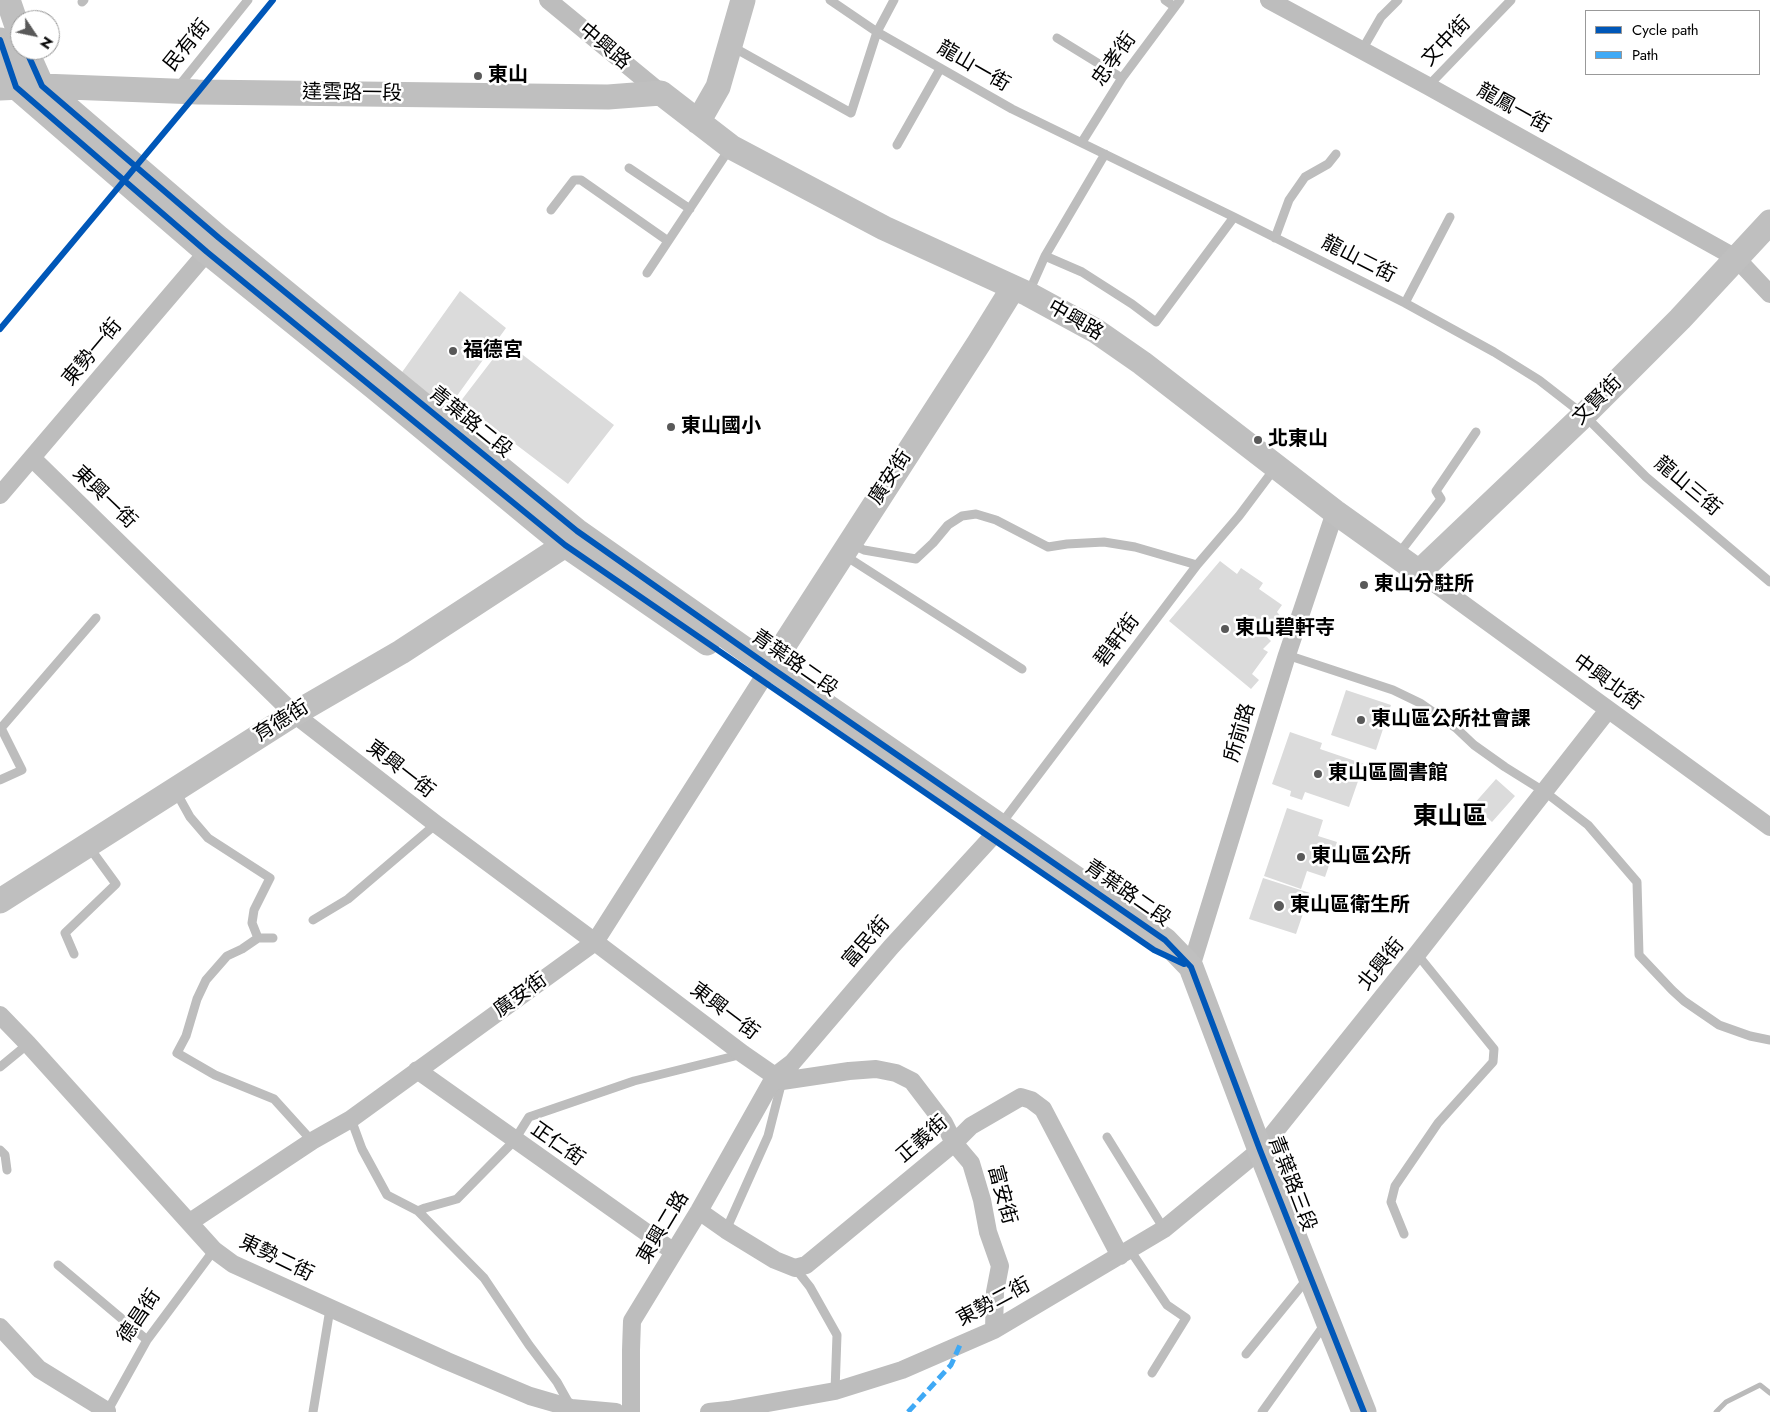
<!DOCTYPE html>
<html>
<head>
<meta charset="utf-8">
<style>
  body { margin:0 }
  #map { position:relative; width:1770px; height:1412px; overflow:hidden; background:#fff; font-family:Jost,sans-serif }
  canvas { display:block }
  .legend { position:absolute; left:1585px; top:10px; width:175px; height:65px; box-sizing:border-box; background:#fff; border:1px solid #999; margin:0; padding:6px 9px; list-style:none; font-size:15px; color:#000 }
  .legend li { display:flex; align-items:center; gap:10px; height:25px }
  .legend b { width:25px; border:1px solid #999 }
  .north { position:absolute; left:10px; top:10px; width:50px; height:50px; box-sizing:border-box; background:#fff; border:1px solid #999; border-radius:50%; rotate:124deg; font-size:14px; font-weight:700; line-height:20px; text-align:center; color:#000 }
  .north::after { content:''; display:block; margin:auto; width:18px; height:22px; background:#595959; clip-path:polygon(50% 0,100% 100%,50% 72%,0 100%) }
</style>
</head>
<body>
<div id="map">
<canvas width="1770" height="1412"></canvas>
<ul class="legend">
<li><b style="height:6px;background:#0057b8"></b>Cycle path</li>
<li><b style="height:6px;background:#3fa9f5"></b>Path</li>
</ul>
<div class="north">N</div>
</div>
<script>
const context = document.querySelector('canvas').getContext('2d');
context.lineJoin = 'round';
function poly(rows) {
  const path = new Path2D();
  for (const r of rows) {
    path.moveTo(r[0], r[1]);
    for (let i = 2; i < r.length; i += 2) path.lineTo(r[i], r[i + 1]);
  }
  return path;
}
function strokePath(path, color, width, dash) {
  context.strokeStyle = color;
  context.lineWidth = width;
  context.lineCap = dash ? 'butt' : 'round';
  context.setLineDash(dash || []);
  context.stroke(path);
}
function fillPath(path, color) {
  context.fillStyle = color;
  context.fill(path, 'evenodd');
}
function write(font, color, halo, rows, align = 'center') {
  context.font = font + ' Jost,"Noto Sans TC",sans-serif';
  context.lineWidth = 5;
  context.setLineDash([]);
  context.textBaseline = 'middle';
  context.strokeStyle = halo;
  context.fillStyle = color;
  for (const [text, x, y, turn = 0] of rows) {
    context.save();
    context.translate(x, y);
    context.rotate((+turn || 0) * Math.PI / 180);
    context.textAlign = isNaN(turn) ? turn : align;
    if (halo) context.strokeText(text, 0, 0);
    context.fillText(text, 0, 0);
    context.restore();
  }
}
strokePath(poly([
  [1716,1412,1726,1402,1760,1385,1770,1393]
]), '#bababa', 5);
fillPath(poly([
  [460,291,506,328,446,411,400,375],
  [506,342,614,425,568,484,460,402],
  [1220,561,1237,574,1241,568,1263,583,1259,589,1282,605,1277,612,1281,617,1266,636,1271,641,1263,649,1268,652,1252,674,1259,680,1251,689,1169,621],
  [1346,690,1391,705,1376,750,1331,735],
  [1290,732,1322,743,1320,749,1364,764,1349,807,1305,792,1302,800,1290,796,1291,791,1272,784],
  [1496,779,1515,796,1492,822,1473,805],
  [1287,808,1323,820,1318,836,1337,842,1325,877,1307,871,1301,889,1264,876],
  [1263,878,1310,893,1296,934,1249,919]
]), '#dbdbdb');
strokePath(poly([
  [830,0,877,32,1012,109,1234,217,1405,303,1494,352,1539,380,1584,415,1646,477,1770,582],
  [1165,0,1175,7],
  [82,2,84,0],
  [1057,38,1122,78],
  [731,46,851,113,877,32,894,0],
  [1362,50,1381,17,1398,0],
  [1428,86,1511,0],
  [178,87,248,0],
  [1082,142,1122,78,1180,0],
  [897,145,940,69],
  [629,168,690,209],
  [551,210,574,180,581,180,668,241],
  [1275,238,1289,200,1305,177,1328,164,1336,154],
  [1045,256,1082,272,1132,304,1156,322,1234,217],
  [647,273,730,148],
  [1029,292,1045,256,1105,154],
  [1405,303,1450,217],
  [851,544,864,550,916,559,933,543,948,525,962,516,976,514,996,520,1048,547,1067,544,1104,542,1135,547,1197,565],
  [844,555,1022,669],
  [1397,556,1441,499,1436,491,1476,432],
  [1287,655,1393,690,1420,703,1456,728,1474,745,1505,767,1545,792,1588,825,1637,882,1639,955,1672,990,1684,1001,1719,1025,1750,1036,1770,1040],
  [0,727,1,728,96,618],
  [0,780,22,770,1,728],
  [175,790,190,817,208,838,270,878,254,910,252,923,258,938],
  [1001,824,1197,565,1239,516,1275,468],
  [313,920,348,899,436,824],
  [273,938,258,938,242,949,227,956,206,980,197,999,186,1036,177,1053,215,1075,274,1099,312,1141],
  [74,954,65,933,116,884,89,847],
  [0,1067,28,1044],
  [351,1119,362,1149,387,1195,418,1211,425,1208,457,1199,514,1141,529,1117,634,1081,743,1054],
  [1107,1137,1164,1229],
  [0,1150,5,1155,7,1170],
  [418,1211,484,1278,529,1345,557,1382,571,1407],
  [726,1230,768,1136,782,1081],
  [1404,1234,1391,1202,1395,1186,1438,1123,1493,1062,1494,1049,1417,954],
  [1130,1250,1167,1305,1186,1318,1152,1373],
  [58,1265,147,1340],
  [795,1268,810,1287,837,1335,835,1391],
  [1246,1354,1308,1278],
  [107,1412,147,1340,214,1250],
  [313,1412,330,1309],
  [1262,1412,1325,1324]
]), '#bdbdbd', 9);
strokePath(poly([
  [548,0,661,93],
  [1269,0,1428,86,1736,258,1770,294],
  [32,458,294,714,436,824,595,942,743,1054,782,1081,849,1071,876,1069,896,1073,912,1081,944,1123,954,1143,971,1163,982,1200,988,1232,1000,1266,995,1292,994,1330],
  [0,495,214,244],
  [1419,572,1770,827],
  [1191,967,1287,655,1335,512],
  [0,1015,28,1044,214,1250,233,1264,447,1361,530,1396,571,1408,616,1412],
  [417,1070,674,1252],
  [699,1211,726,1230,775,1260,795,1268,806,1265,954,1143,971,1126,1021,1097,1031,1100,1043,1109,1120,1256],
  [190,1222,312,1141,351,1119,595,942,770,667],
  [0,1327,39,1369,107,1411],
  [631,1412,631,1350,632,1321,699,1211,775,1076,792,1063,891,947,991,838],
  [709,1412,728,1410,835,1391,902,1370,994,1330,1164,1229,1260,1150,1417,954,1608,710]
]), '#bdbdbd', 18);
strokePath(poly([
  [8,0,20,35],
  [0,40,16,87],
  [26,50,42,86,219,238,577,531,770,667,1165,940,1191,967,1260,1150,1364,1412],
  [16,87,207,252,374,387,533,519,565,545,707,643],
  [0,88,42,86,198,92,608,97,661,93,731,147,884,228,1028,294,1096,331,1142,363,1335,512,1419,572,1584,415,1680,319,1770,222],
  [698,122,718,87,743,0],
  [770,667,979,343,1013,288],
  [0,901,294,714,401,652,565,545,574,534]
]), '#bfbfbf', 25);
strokePath(poly([
  [908,1412,951,1365,960,1345]
]), '#3fa9f5', 5, [10, 5]);
strokePath(poly([
  [0,40,16,87,207,252,565,545,1154,950,1184,964],
  [26,50,42,86,219,238,577,531,770,667,1165,940,1191,967,1260,1150,1364,1412],
  [0,329,198,92,273,0]
]), '#0057b8', 6);
for (const [x, y, r, color] of [
  [478,76,5,"#595959"],
  [453,351,5,"#595959"],
  [671,427,5,"#595959"],
  [1258,440,5,"#595959"],
  [1364,585,5,"#595959"],
  [1225,629,5,"#595959"],
  [1361,720,5,"#595959"],
  [1318,774,5,"#595959"],
  [1301,857,5,"#595959"],
  [1279,906,6,"#595959"]
]) {
  const dot = new Path2D();
  dot.arc(x, y, r, 0, 2 * Math.PI);
  context.fillStyle = color;
  context.fill(dot);
  strokePath(dot, '#fff', 2);
}
write('20px', '#000', '#fff', [
  ["文中街",1447,42,-46],
  ["民有街",188,46,-51],
  ["中興路",604,47,40],
  ["忠孝街",1115,60,-55],
  ["龍山一街",973,67,30],
  ["達雲路一段",352,94,1],
  ["龍鳳一街",1513,109,29],
  ["龍山二街",1358,260,27],
  ["中興路",1075,321,30],
  ["東勢一街",93,353,-50],
  ["文賢街",1598,401,-45],
  ["青葉路二段",470,423,39],
  ["廣安街",891,478,-57],
  ["龍山三街",1687,487,40],
  ["東興一街",104,498,44],
  ["碧軒街",1118,641,-53],
  ["青葉路二段",794,664,35],
  ["中興北街",1607,683,36],
  ["育德街",282,722,-32],
  ["所前路",1241,733,-73],
  ["東興一街",400,770,38],
  ["青葉路二段",1127,894,35],
  ["富民街",867,943,-49],
  ["北興街",1382,965,-51],
  ["廣安街",521,996,-36],
  ["東興一街",724,1012,37],
  ["正義街",923,1140,-41],
  ["正仁街",557,1145,35],
  ["青葉路三段",1291,1184,69],
  ["富安街",1001,1195,75],
  ["東興二路",664,1228,-59],
  ["東勢二街",276,1259,26],
  ["東勢二街",994,1303,-28],
  ["德昌街",140,1317,-56]
]);
write('bold 20px', '#000', '#fff', [
  ["東山",488,76],
  ["福德宮",463,351],
  ["東山國小",681,427],
  ["北東山",1268,440],
  ["東山分駐所",1374,585],
  ["東山碧軒寺",1235,629],
  ["東山區公所社會課",1371,720],
  ["東山區圖書館",1328,774],
  ["東山區公所",1311,857],
  ["東山區衛生所",1290,906]
], 'left');
write('bold 25px', '#000', '#fff', [
  ["東山區",1450,818]
]);
</script>
</body>
</html>
